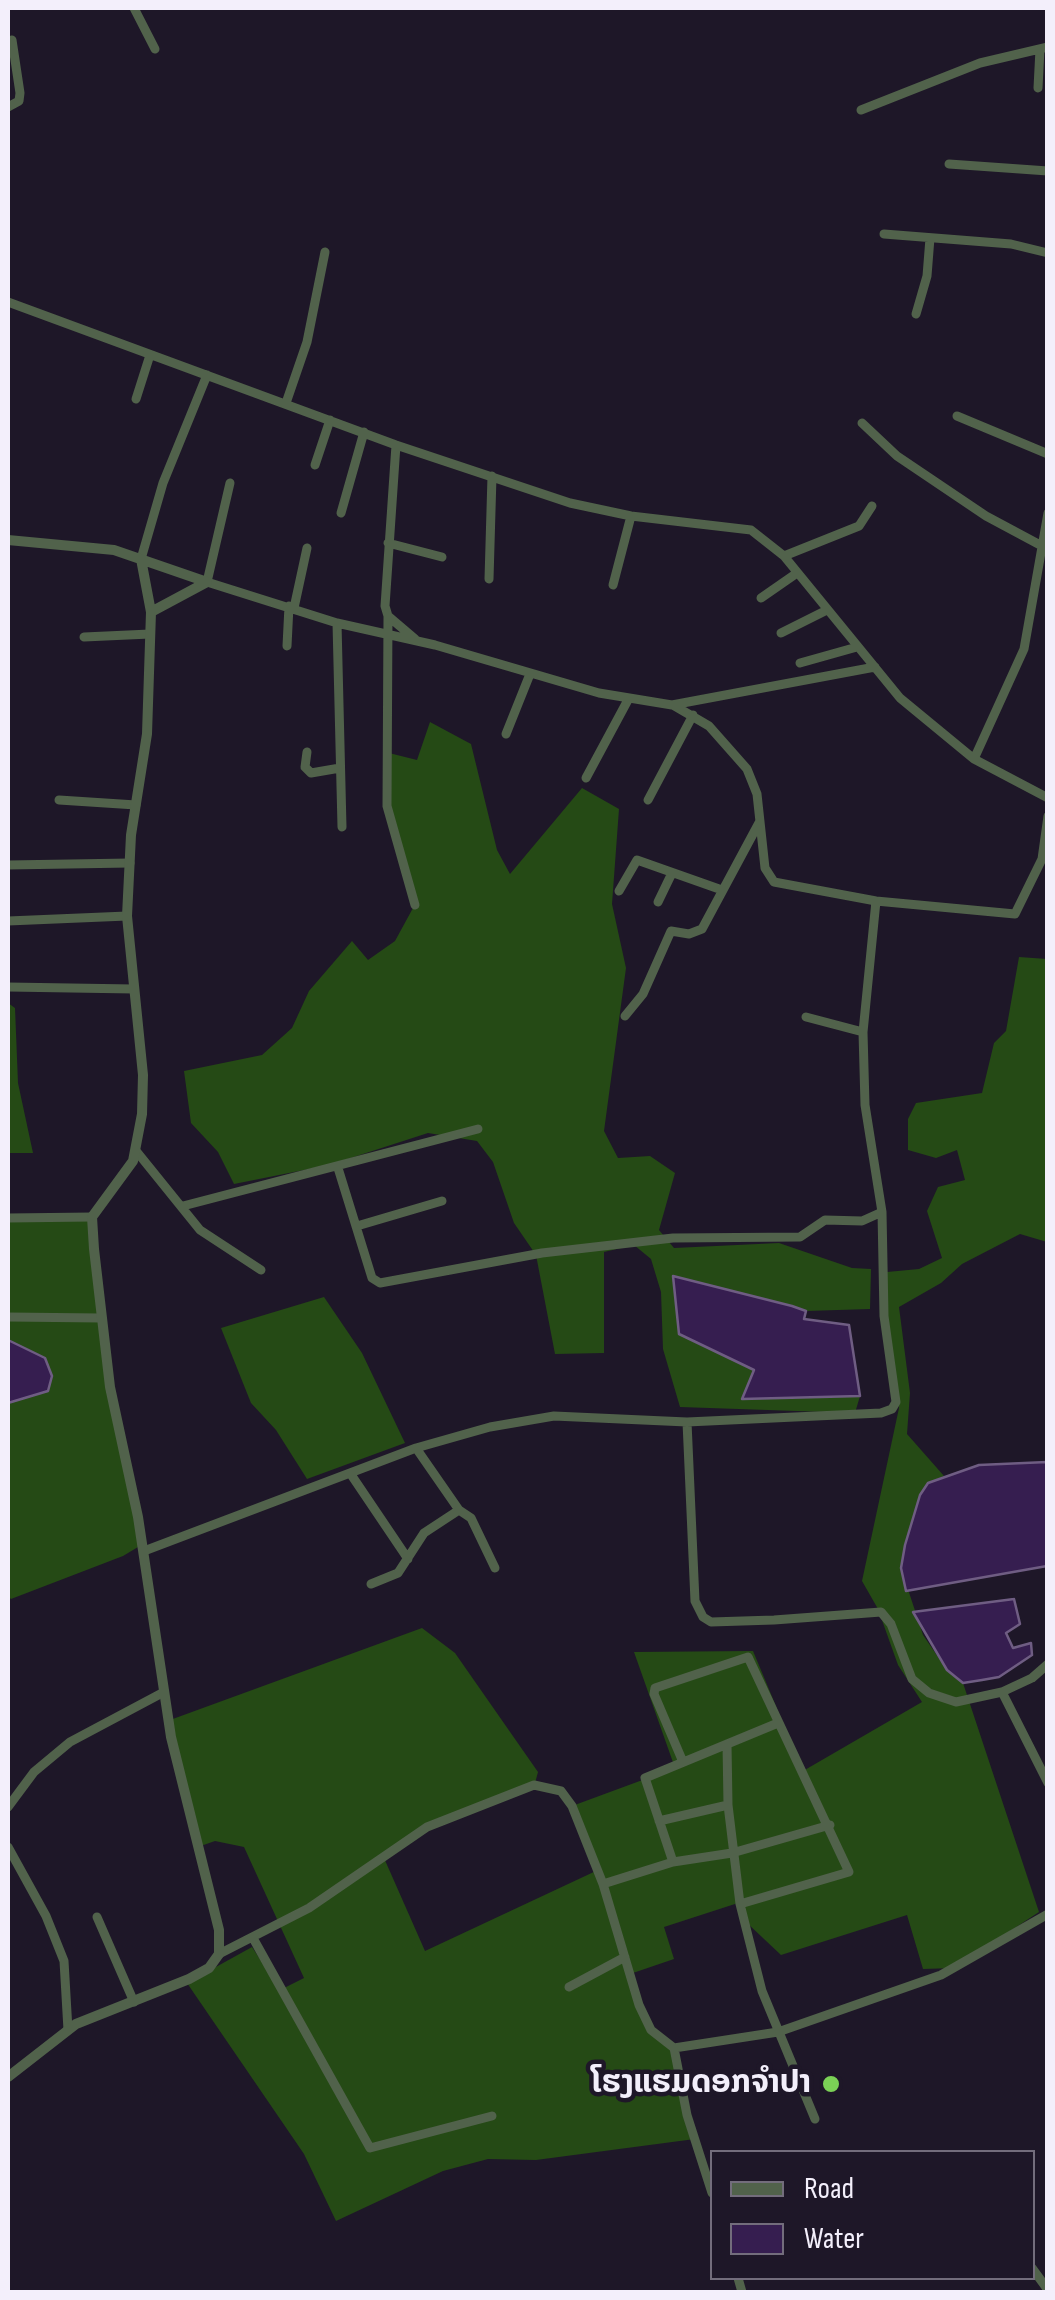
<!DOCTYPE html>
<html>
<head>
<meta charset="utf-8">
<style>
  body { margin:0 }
  #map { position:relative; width:1055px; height:2300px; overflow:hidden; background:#1e1728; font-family:"Sofia Sans Condensed",sans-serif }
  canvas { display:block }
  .frame { position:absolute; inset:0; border:10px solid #f3effb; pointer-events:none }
  .legend { position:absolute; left:710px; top:2150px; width:325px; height:130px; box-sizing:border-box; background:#1e1728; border:2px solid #736d7c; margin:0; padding:12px 18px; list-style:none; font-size:30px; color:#f3effb }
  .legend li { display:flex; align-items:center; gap:20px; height:50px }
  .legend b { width:50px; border:2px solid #736d7c }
</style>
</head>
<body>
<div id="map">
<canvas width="1055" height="2300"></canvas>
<div class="frame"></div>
<ul class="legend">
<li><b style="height:12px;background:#51624b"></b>Road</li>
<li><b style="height:28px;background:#361e50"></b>Water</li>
</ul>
</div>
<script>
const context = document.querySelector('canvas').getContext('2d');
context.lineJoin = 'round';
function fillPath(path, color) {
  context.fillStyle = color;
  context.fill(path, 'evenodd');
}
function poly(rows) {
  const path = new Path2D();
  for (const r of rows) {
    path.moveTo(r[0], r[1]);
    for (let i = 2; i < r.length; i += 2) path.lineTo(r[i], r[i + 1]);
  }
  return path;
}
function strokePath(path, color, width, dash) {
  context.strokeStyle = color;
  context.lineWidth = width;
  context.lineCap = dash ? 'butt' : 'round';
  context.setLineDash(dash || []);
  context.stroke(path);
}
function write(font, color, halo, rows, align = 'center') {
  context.font = font + ' "Sofia Sans Condensed","Noto Sans Lao",sans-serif';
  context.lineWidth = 9;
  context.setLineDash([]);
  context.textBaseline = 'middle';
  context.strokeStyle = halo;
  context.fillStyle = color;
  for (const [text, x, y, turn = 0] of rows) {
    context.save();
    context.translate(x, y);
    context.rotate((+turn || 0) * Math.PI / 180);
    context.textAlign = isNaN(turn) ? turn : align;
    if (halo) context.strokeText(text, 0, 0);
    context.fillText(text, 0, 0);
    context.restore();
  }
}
fillPath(poly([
  [430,722,471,744,497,850,510,874,582,788,619,809,612,904,626,968,604,1131,618,1158,650,1156,675,1173,659,1230,674,1248,779,1243,852,1268,871,1269,870,1309,806,1311,673,1277,679,1334,755,1370,743,1399,860,1396,855,1413,680,1407,663,1349,661,1292,651,1259,634,1245,604,1252,604,1353,555,1354,536,1255,514,1223,493,1162,477,1141,428,1133,329,1165,234,1184,218,1152,191,1123,184,1071,262,1055,292,1028,309,991,352,941,368,960,395,941,413,908,390,819,385,752,417,760],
  [1019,957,1047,959,1047,1242,1020,1234,962,1264,941,1283,899,1307,910,1393,907,1434,944,1476,928,1483,920,1495,901,1568,923,1635,947,1670,963,1683,1039,1912,954,1968,923,1969,907,1915,781,1955,746,1922,738,1903,664,1927,674,1959,630,1974,651,2030,673,2050,695,2139,536,2160,488,2159,443,2171,336,2221,304,2154,187,1983,252,1947,280,1990,304,1978,244,1847,215,1841,195,1848,170,1720,422,1628,455,1653,538,1772,534,1787,427,1828,384,1858,425,1951,598,1870,572,1806,675,1768,634,1652,753,1651,803,1771,922,1702,898,1665,878,1609,862,1581,899,1408,886,1306,887,1272,919,1269,942,1258,927,1211,938,1187,965,1180,957,1150,936,1158,908,1150,908,1119,916,1103,982,1093,994,1043,1006,1031],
  [8,1003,15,1008,18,1083,33,1153,8,1153],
  [8,1216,94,1217,112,1389,143,1544,123,1556,11,1599,8,1596],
  [324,1297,362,1353,405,1443,307,1479,276,1430,251,1403,221,1328]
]), '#254a15');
const water = poly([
  [673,1276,792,1306,806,1311,804,1319,849,1325,860,1396,742,1399,754,1370,679,1334,673,1276],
  [8,1340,45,1358,52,1376,48,1391,8,1403,8,1340],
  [1047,1462,1047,1566,906,1591,901,1568,905,1545,920,1495,928,1483,979,1465,1047,1462],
  [1014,1599,1020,1624,1006,1633,1013,1648,1031,1643,1032,1655,999,1677,982,1680,963,1683,947,1670,913,1612,1014,1599]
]);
fillPath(water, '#361e50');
strokePath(water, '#6f5d83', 2.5);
strokePath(poly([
  [134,8,155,49],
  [1038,88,1040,49],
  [8,107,19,101,20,93,12,40],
  [861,110,980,63,1048,47],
  [949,164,1048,171],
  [884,234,1011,244,1048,253],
  [8,302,396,445,570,503,631,516,751,530,784,556,900,698,974,759,1048,798],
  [916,314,927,276,930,238],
  [136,399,150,355],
  [286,403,307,342,325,252],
  [957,416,1048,454],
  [862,423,897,456,986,516,1042,546],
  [396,445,385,606,388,616,415,639],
  [315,465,330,420],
  [230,483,207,582,337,623,435,645,599,693,672,705,875,667],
  [341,513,364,432],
  [388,543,442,557],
  [784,556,859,526,872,506],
  [141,559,163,483,207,375],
  [489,579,492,476],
  [613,585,631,516],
  [761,598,797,573],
  [294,608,307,548],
  [388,616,387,806,415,905],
  [337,623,342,827],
  [781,633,827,610],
  [84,637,150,634],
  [287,646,289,606],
  [800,663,857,647],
  [673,705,709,726,747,769,757,794,765,868,774,882,876,901,1015,914,1042,859,1048,816],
  [506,734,530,674],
  [307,752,305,767,311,773,340,768],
  [974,759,1024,649,1048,513],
  [586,778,629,698],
  [59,800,136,805],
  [648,800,693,715],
  [8,865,130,863],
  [619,891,637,860,722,890],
  [658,902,672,873],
  [8,921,127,916],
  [8,987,134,989],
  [625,1016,643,994,671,931,689,934,702,929,760,821],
  [806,1017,863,1032],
  [137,1152,200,1230,261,1270],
  [338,1168,372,1278,380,1283,542,1253,673,1238,800,1237,825,1220,862,1221,882,1212],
  [183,1206,478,1129],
  [8,1218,92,1217],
  [357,1226,442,1201],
  [8,1317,101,1318],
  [687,1422,695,1601,703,1617,711,1622,774,1620,881,1612,891,1624,912,1679,929,1693,956,1702,1002,1692,1032,1678,1048,1664],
  [416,1448,459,1510,471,1518,495,1568],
  [350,1473,408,1559],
  [144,1551,416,1448,490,1427,554,1416,687,1422,881,1413,892,1409,896,1402,884,1316,882,1212,865,1105,863,1032,876,901],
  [371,1584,398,1573,424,1533,459,1510],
  [1002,1692,1048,1783],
  [727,1744,728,1805,740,1904,762,1991,815,2119],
  [683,1762,654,1694,655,1688,748,1657,849,1872,740,1904],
  [8,1807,34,1772,70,1742,164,1692],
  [659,1821,728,1805],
  [8,1847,46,1916,64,1961,68,2030],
  [673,1862,645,1778,778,1723],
  [603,1884,673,1862,732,1853,830,1825],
  [97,1917,134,2002],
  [253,1938,370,2148,492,2116],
  [219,1954,309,1908,427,1827,534,1785,561,1791,572,1806,603,1884,639,2005,651,2030,674,2048,687,2115,712,2193],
  [569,1987,625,1957],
  [674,2048,778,2032,941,1975,1048,1914],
  [1032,2268,1048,2290],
  [738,2278,742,2292]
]), '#51624b', 9);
strokePath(poly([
  [8,540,114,550,207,582],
  [151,612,207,582],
  [8,2077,76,2024,189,1979,209,1968,219,1954,219,1930,171,1737,138,1517,110,1387,94,1249,92,1217,133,1161,142,1114,143,1075,127,916,131,835,147,734,151,612,141,559]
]), '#51624b', 10);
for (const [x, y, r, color] of [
  [831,2084,10,"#7bd156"]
]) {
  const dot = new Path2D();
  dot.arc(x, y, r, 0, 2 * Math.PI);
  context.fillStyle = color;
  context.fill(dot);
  strokePath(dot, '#1e1728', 4);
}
write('bold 32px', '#f3effb', '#1e1728', [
  ["ໂຮງແຮມດອກຈຳປາ",811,2084]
], 'right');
</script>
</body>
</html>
